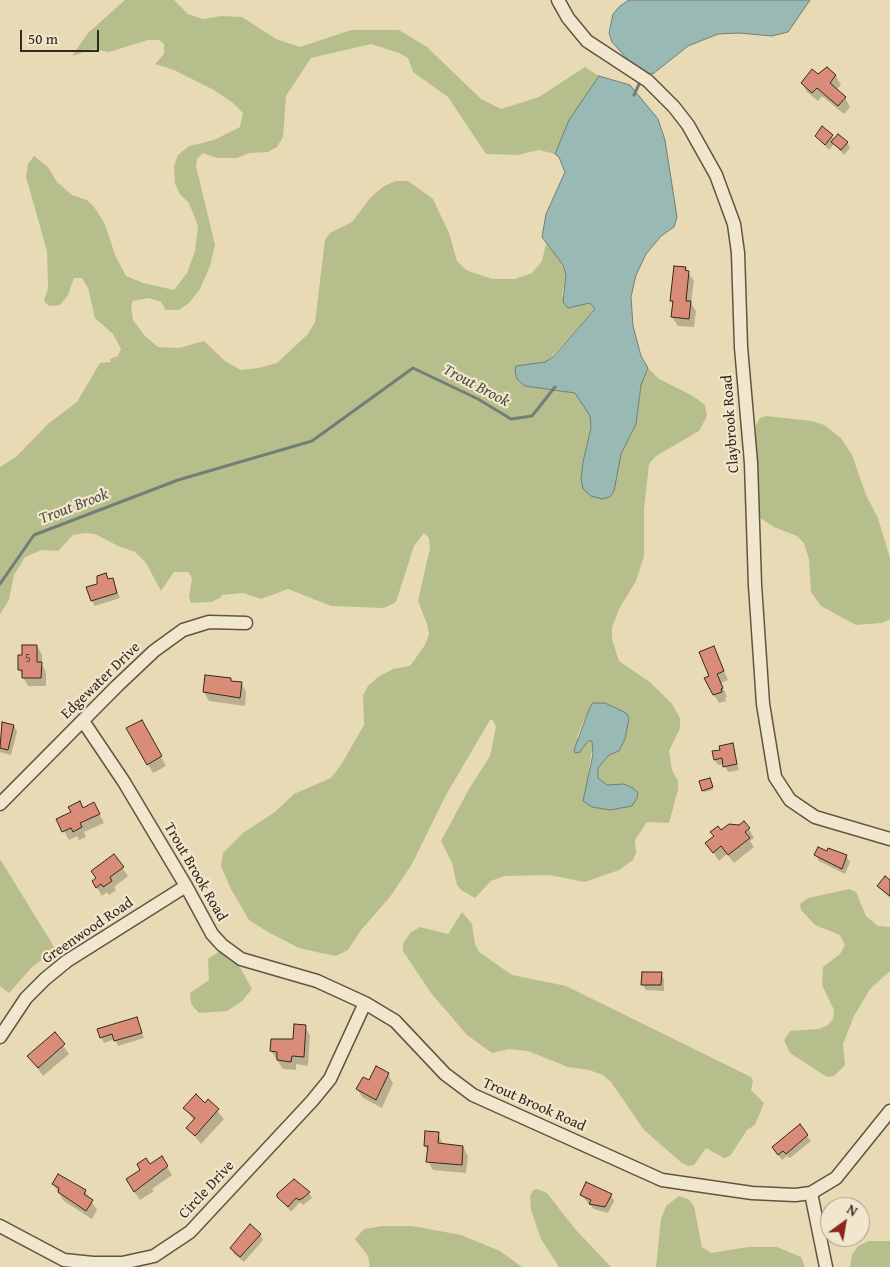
<!DOCTYPE html>
<html>
<head>
<meta charset="utf-8">
<style>
  body { margin:0 }
  #map { position:relative; width:890px; height:1267px; overflow:hidden; background:#e8dab4; font-family:"Gentium Book Plus",serif }
  canvas { display:block }
  .north { position:absolute; left:820px; top:1197px; width:50px; height:50px; box-sizing:border-box; background:#f0e7ce; border:1px solid #a69b87; border-radius:50%; rotate:32deg; font-size:14px; font-weight:700; line-height:20px; text-align:center; color:#36281d }
  .north::after { content:''; display:block; margin:auto; width:18px; height:22px; background:#8f2418; clip-path:polygon(50% 0,100% 100%,50% 72%,0 100%) }
  .scale { position:absolute; left:20px; top:30px; width:79px; height:22px; box-sizing:border-box; border:2px solid #36281d; border-top:0; padding-left:6px; font-size:15px; line-height:18px; white-space:nowrap; color:#36281d; -webkit-text-stroke:4px #f0e7ce; paint-order:stroke }
</style>
</head>
<body>
<div id="map">
<canvas width="890" height="1267"></canvas>
<div class="north">N</div>
<div class="scale">50 m</div>
</div>
<script>
const context = document.querySelector('canvas').getContext('2d');
context.lineJoin = 'round';
function fillPath(path, color) {
  context.fillStyle = color;
  context.fill(path, 'evenodd');
}
function poly(rows) {
  const path = new Path2D();
  for (const r of rows) {
    path.moveTo(r[0], r[1]);
    for (let i = 2; i < r.length; i += 2) path.lineTo(r[i], r[i + 1]);
  }
  return path;
}
function strokePath(path, color, width, dash) {
  context.strokeStyle = color;
  context.lineWidth = width;
  context.lineCap = dash ? 'butt' : 'round';
  context.setLineDash(dash || []);
  context.stroke(path);
}
function write(font, color, halo, rows, align = 'center') {
  context.font = font + ' "Gentium Book Plus",serif';
  context.lineWidth = 4.5;
  context.setLineDash([]);
  context.textBaseline = 'middle';
  context.strokeStyle = halo;
  context.fillStyle = color;
  for (const [text, x, y, turn = 0] of rows) {
    context.save();
    context.translate(x, y);
    context.rotate((+turn || 0) * Math.PI / 180);
    context.textAlign = isNaN(turn) ? turn : align;
    if (halo) context.strokeText(text, 0, 0);
    context.fillText(text, 0, 0);
    context.restore();
  }
}
fillPath(poly([
  [125,0,174,0,188,14,203,19,221,16,242,17,276,39,300,47,351,30,399,30,427,47,481,99,501,109,539,97,585,67,599,76,569,120,555,154,539,150,518,155,486,154,448,97,413,72,408,58,399,53,371,44,311,58,286,96,283,137,277,147,268,152,249,153,237,158,217,158,203,153,197,159,196,166,215,245,210,266,200,289,189,303,179,310,166,310,161,302,149,298,133,301,131,306,133,320,145,336,158,347,179,348,204,341,225,361,241,370,259,368,277,363,308,334,315,322,325,240,330,233,352,222,371,197,384,186,396,181,408,181,433,199,449,233,457,261,466,270,492,279,515,279,532,273,542,261,546,244,560,259,566,275,562,296,573,307,590,303,595,309,525,386,575,393,590,416,590,438,619,464,621,454,636,424,641,384,648,368,659,379,693,396,705,405,707,416,699,431,656,456,649,464,644,509,644,556,636,581,619,609,612,628,612,639,619,661,651,683,672,704,680,718,680,728,669,751,672,770,678,781,678,790,669,823,647,822,635,840,636,853,633,860,619,870,585,882,549,875,504,876,491,881,475,898,461,890,457,885,452,863,441,841,469,789,490,756,496,727,493,720,490,720,446,795,412,864,390,897,361,930,348,950,336,956,321,953,299,948,268,932,249,920,231,889,221,866,223,853,243,833,275,812,294,794,331,778,341,765,364,725,363,695,368,686,378,677,393,669,410,666,425,645,429,634,427,624,418,601,430,548,429,538,424,533,414,546,396,602,384,608,331,606,288,589,261,599,243,593,222,595,220,598,211,602,191,603,189,597,192,578,188,572,174,572,161,591,146,563,135,552,118,546,95,534,85,533,73,535,58,551,42,550,25,557,14,575,9,600,0,614,0,467,16,457,49,423,77,402,100,363,111,362,110,359,118,356,121,349,113,334,95,318,88,288,82,278,74,278,68,295,60,305,49,306,44,301,48,288,47,251,26,177,28,164,34,156,48,167,57,182,72,195,87,200,94,207,105,224,115,255,126,276,143,283,174,290,187,273,195,251,198,226,189,203,180,194,175,184,174,166,178,155,189,146,214,140,240,127,243,113,233,103,214,90,174,70,155,64,164,54,164,44,159,40,148,40,109,52,93,49,72,56,88,33],
  [605,703,626,714,629,718,625,739,619,751,609,755,598,768,598,778,607,785,624,784,632,806,610,810,592,807,588,774,593,744,592,741,588,741,580,752,577,737,590,707],
  [766,416,812,421,824,425,841,438,852,455,866,495,878,518,890,558,890,619,882,623,856,625,821,606,811,592,809,559,804,543,797,536,774,527,754,514,756,425,760,418],
  [0,859,56,950,33,966,9,993,0,986],
  [849,889,856,892,866,916,878,926,890,927,890,971,870,989,854,1016,843,1044,845,1065,834,1076,827,1077,790,1053,784,1040,790,1031,819,1029,828,1025,833,1019,834,1010,822,985,823,967,840,954,845,945,840,935,815,925,801,910,800,904,808,898],
  [462,912,472,924,475,944,479,952,512,975,566,986,751,1077,753,1081,751,1090,764,1103,755,1125,747,1130,730,1156,724,1158,706,1148,694,1165,688,1166,682,1163,644,1130,611,1082,603,1075,589,1070,568,1067,528,1051,509,1049,492,1053,467,1035,431,993,403,951,403,944,410,933,420,927,448,934],
  [220,951,230,956,241,969,252,989,242,1001,227,1011,199,1013,191,1004,190,993,209,980,208,959],
  [537,1189,547,1193,575,1229,611,1267,559,1267,541,1239,531,1210,530,1196,533,1190],
  [679,1196,688,1199,694,1206,702,1247,711,1253,748,1247,777,1247,801,1257,805,1267,656,1267,661,1219,666,1206],
  [383,1226,412,1226,461,1235,500,1251,522,1267,370,1267,368,1256,355,1239,364,1229],
  [869,1241,890,1241,890,1267,850,1267,852,1255,858,1246]
]), '#b6bf8c');
const water = poly([
  [629,0,810,0,788,32,772,36,739,33,718,34,688,46,654,73,647,75,638,71,612,42,609,33,613,14,620,6,629,0],
  [599,76,630,85,658,119,665,140,677,217,674,227,661,236,646,254,636,275,631,297,633,326,641,356,648,368,641,385,636,424,621,454,614,491,610,497,602,499,591,496,583,489,581,479,583,462,591,428,590,416,575,393,525,386,517,379,515,371,516,366,545,362,553,357,595,309,590,303,568,308,563,302,566,275,563,265,542,237,546,214,565,172,559,157,555,154,569,120,599,76],
  [593,703,605,703,626,713,629,718,625,739,619,751,609,755,598,768,598,778,607,785,624,784,633,788,638,793,637,798,632,806,610,810,592,807,583,801,593,754,592,741,588,741,580,752,575,753,574,750,590,707,593,703]
]);
fillPath(water, '#99b9b5');
strokePath(water, '#717f78', 1);
fillPath(poly([
  [827,69,836,76,841,85,836,90,845,98,850,107,844,114,822,96,818,101,807,92,802,83],
  [816,136,832,136,835,140,847,142,850,148,844,155,834,144,829,150],
  [685,268,694,281,691,303,696,311,694,327,678,326,672,317,674,305,671,301],
  [112,579,120,598,95,606,92,601,108,580],
  [37,646,42,655,42,665,46,672,46,686,28,686,19,669,23,657],
  [714,648,728,680,721,683,727,697,725,698,726,701,719,703,714,695,711,676],
  [230,679,232,682,241,683,246,692,245,706,209,701,204,692],
  [141,721,166,766,153,773,128,729],
  [2,723,14,726,17,732,11,755,0,752],
  [732,744,739,770,728,772,724,764,718,765,715,760,721,751],
  [710,779,713,790,704,792,703,790],
  [82,809,99,813,104,823,84,832,86,837,79,840,77,836,69,840,64,831,73,813],
  [739,826,749,829,754,838,750,841,754,847,734,863,727,854,719,861,707,843,721,831],
  [828,852,846,856,850,862,845,874,819,861,816,855],
  [122,868,128,876,114,887,116,890,109,895,107,892,102,896,93,882],
  [890,881,890,898,878,886],
  [661,974,664,979,664,991,646,990,643,985],
  [136,1018,144,1038,118,1046,115,1039,104,1043,101,1037],
  [305,1027,310,1035,308,1066,296,1064,296,1070,283,1069,271,1051,294,1041],
  [55,1034,69,1054,43,1076,29,1056],
  [388,1074,393,1083,382,1108,363,1098,357,1089],
  [209,1101,224,1119,201,1144,188,1128,194,1121,185,1108,205,1105],
  [799,1126,811,1141,790,1158,787,1156,782,1160,773,1148],
  [438,1133,443,1145,463,1147,468,1156,466,1173,433,1170,428,1161,429,1152,425,1146],
  [150,1166,167,1167,172,1175,152,1189,154,1191,140,1200,132,1189],
  [53,1184,85,1191,97,1210,92,1219,64,1201],
  [309,1193,312,1198,303,1205,300,1202,291,1212,278,1196],
  [581,1195,611,1195,614,1201,608,1213,594,1209],
  [260,1234,263,1240,244,1262,234,1254,231,1248]
]), '#0003');
strokePath(poly([
  [634,95,641,80],
  [0,584,34,535,178,480,312,441,413,368,478,399,511,419,532,416,555,387]
]), '#717f78', 3);
const building = poly([
  [827,67,836,75,830,83,846,97,838,106,817,88,812,93,801,83,812,69,818,74,827,67],
  [822,126,833,135,825,145,815,136,822,126],
  [838,134,848,142,841,150,831,142,838,134],
  [674,266,686,267,685,270,689,271,686,301,691,301,689,319,671,317,673,301,670,301,674,266],
  [106,573,108,579,113,578,117,593,91,601,86,587,97,584,97,576,106,573],
  [22,645,37,645,37,662,42,662,41,678,22,678,22,670,18,670,18,655,22,655,22,645],
  [714,646,724,671,717,674,723,688,721,689,722,692,713,695,704,678,709,676,699,652,714,646],
  [205,675,231,678,231,681,242,682,240,698,203,692,205,675],
  [142,720,162,756,147,765,126,728,142,720],
  [2,722,14,725,8,750,0,748,2,722],
  [733,743,737,764,723,767,722,758,714,760,712,751,720,750,719,746,733,743],
  [710,778,713,787,702,791,699,781,710,778],
  [80,801,83,808,94,802,100,814,80,823,82,827,73,832,71,828,62,832,56,819,71,812,68,807,80,801],
  [744,821,750,828,745,832,750,838,728,855,721,846,713,853,705,843,714,836,710,832,718,826,721,830,729,824,739,825,744,821],
  [818,847,827,851,828,848,847,855,842,869,814,855,818,847],
  [114,854,124,867,110,877,112,881,103,887,101,884,96,888,92,881,96,878,91,871,114,854],
  [885,876,890,880,890,896,877,886,885,876],
  [642,972,662,972,661,985,641,985,642,972],
  [137,1017,142,1033,114,1041,112,1034,100,1038,97,1029,137,1017],
  [294,1024,306,1025,304,1057,292,1056,291,1062,277,1060,277,1052,270,1051,271,1039,293,1039,294,1024],
  [55,1032,65,1044,38,1068,27,1056,55,1032],
  [376,1066,389,1073,376,1100,356,1089,363,1077,369,1080,376,1066],
  [196,1094,205,1103,208,1099,219,1109,195,1136,186,1128,195,1118,183,1108,196,1094],
  [800,1124,808,1135,786,1154,783,1151,778,1155,772,1147,800,1124],
  [425,1131,439,1132,438,1143,463,1146,462,1165,426,1162,428,1146,424,1146,425,1131],
  [162,1156,168,1166,134,1192,126,1179,140,1170,137,1164,146,1158,150,1164,162,1156],
  [58,1174,86,1190,84,1194,93,1200,86,1211,58,1192,59,1188,52,1184,58,1174],
  [294,1179,310,1192,303,1198,299,1200,296,1198,288,1207,277,1197,277,1194,294,1179],
  [586,1182,612,1194,605,1207,589,1204,591,1200,580,1195,586,1182],
  [250,1224,261,1234,240,1257,230,1248,250,1224]
]);
fillPath(building, '#d98c78');
strokePath(building, '#36281d', 1);
const minor = poly([
  [558,0,568,18,587,41,648,81,674,107,688,125,716,175,734,224,738,253,741,347,751,463,755,585,763,704,775,777,790,800,815,817,890,839],
  [83,721,124,782,186,886,212,934,222,945,241,959,317,981,365,1003,395,1021,445,1074,473,1095,662,1180,752,1193,795,1195,811,1193,836,1178,890,1111],
  [0,804,117,686,154,651,183,630,209,622,246,623],
  [0,1037,26,998,45,979,67,961,186,886],
  [811,1193,826,1267],
  [0,1226,64,1260,93,1263,122,1263,154,1256,190,1232,312,1101,330,1079,365,1003]
]);
strokePath(minor, '#625443', 15);
strokePath(minor, '#f0e7ce', 12);
write('12px', '#5f4134', null, [
  ["5",28,659]
]);
write('15px', '#36281d', '#f0e7ce', [
  ["Claybrook Road",731,424,-94],
  ["Edgewater Drive",101,681,-44],
  ["Trout Brook Road",195,872,60],
  ["Greenwood Road",88,931,-34],
  ["Trout Brook Road",534,1105,24],
  ["Circle Drive",207,1190,-47]
]);
write('italic 16px', '#4f4c43', '#f0e7ce', [
  ["Trout Brook",476,386,28],
  ["Trout Brook",74,507,-21]
]);
</script>
</body>
</html>
